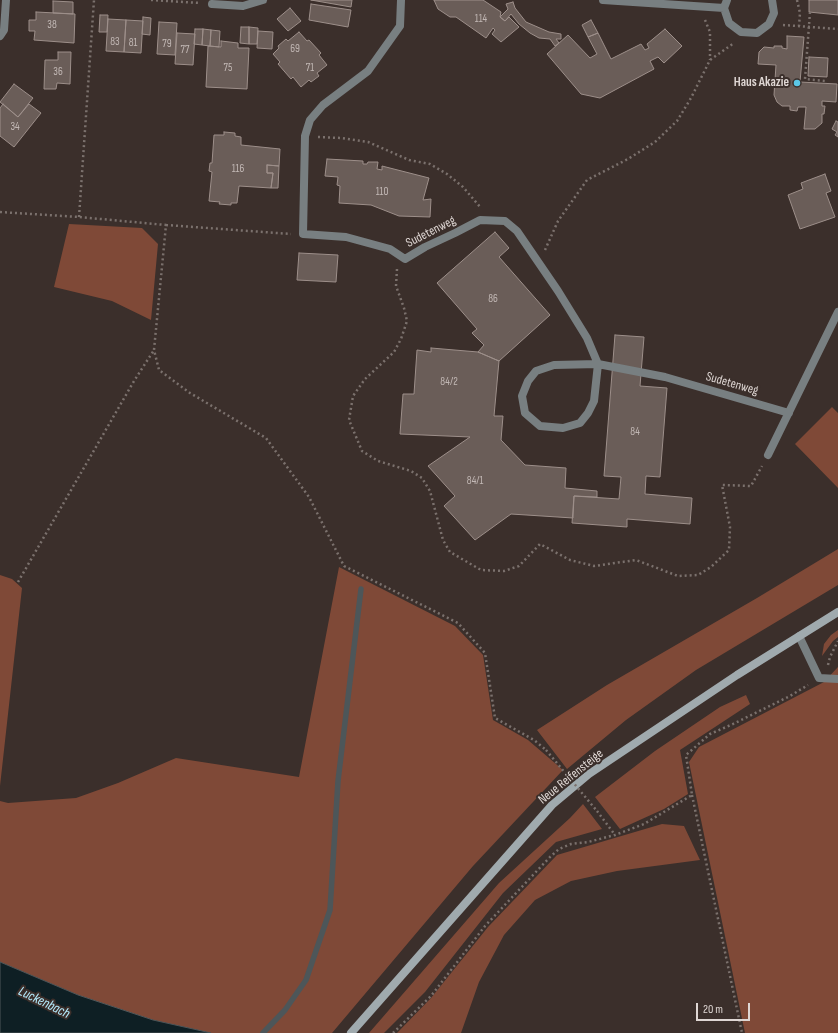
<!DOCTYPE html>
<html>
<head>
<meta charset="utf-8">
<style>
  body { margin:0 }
  #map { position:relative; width:838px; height:1033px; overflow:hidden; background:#3b2f2b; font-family:"Sofia Sans Condensed",sans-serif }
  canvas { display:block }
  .scale { position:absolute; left:696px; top:1003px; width:54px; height:18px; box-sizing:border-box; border:2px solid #dfd7d4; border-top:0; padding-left:5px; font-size:12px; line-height:14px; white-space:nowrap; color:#dfd7d4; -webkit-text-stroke:3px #3b2f2b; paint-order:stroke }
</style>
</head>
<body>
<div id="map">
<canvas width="838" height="1033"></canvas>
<div class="scale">20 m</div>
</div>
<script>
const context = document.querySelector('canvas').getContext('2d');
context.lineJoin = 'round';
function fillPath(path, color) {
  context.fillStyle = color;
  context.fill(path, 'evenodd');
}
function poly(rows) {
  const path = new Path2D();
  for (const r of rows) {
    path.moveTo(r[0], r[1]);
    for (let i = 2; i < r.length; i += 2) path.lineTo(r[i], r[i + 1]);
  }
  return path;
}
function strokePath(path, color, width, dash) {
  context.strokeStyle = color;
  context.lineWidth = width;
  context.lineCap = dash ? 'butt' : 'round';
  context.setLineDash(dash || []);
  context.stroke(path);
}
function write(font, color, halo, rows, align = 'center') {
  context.font = font + ' "Sofia Sans Condensed",sans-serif';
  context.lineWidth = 4;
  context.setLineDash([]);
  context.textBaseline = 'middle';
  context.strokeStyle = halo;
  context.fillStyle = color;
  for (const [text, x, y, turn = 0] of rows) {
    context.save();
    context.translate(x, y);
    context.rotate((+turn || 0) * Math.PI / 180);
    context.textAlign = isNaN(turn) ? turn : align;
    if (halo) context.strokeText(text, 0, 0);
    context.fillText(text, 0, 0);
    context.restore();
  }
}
fillPath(poly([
  [69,224,142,228,158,244,151,320,112,301,54,287],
  [832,407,838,413,838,488,795,444],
  [838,549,838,585,696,670,626,720,567,769,537,730,607,685,757,598],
  [339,567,455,626,483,655,493,720,528,740,563,770,473,866,332,1033,211,1033,153,1020,78,995,0,962,0,801,8,803,76,798,118,783,176,758,299,777],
  [0,575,12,579,22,588,0,786],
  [838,630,838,637,833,641,822,656,824,644,831,635],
  [838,667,838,1033,745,1033,689,762,699,747,824,682],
  [746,695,750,704,680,750,688,794,664,809,620,829,595,797,655,751,720,707],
  [583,804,602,829,556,842,503,893,425,992,384,1033,369,1033,499,883,570,818],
  [662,824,684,826,700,860,617,871,571,881,535,900,504,935,479,982,461,1033,397,1033,431,998,488,927,557,855]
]), '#7f4937');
const water = poly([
  [0,962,78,995,153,1020,211,1033,0,1033,0,962]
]);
fillPath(water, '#0e1f24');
strokePath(water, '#4d5659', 1);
strokePath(poly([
  [263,1033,285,1010,306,980,330,910,338,781,361,589]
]), '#4d5659', 5.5);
const building = poly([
  [311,0,352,0,351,7,311,0],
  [434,0,483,0,501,12,500,17,505,21,509,17,519,27,501,42,492,34,495,30,493,28,486,38,456,17,450,17,438,9,434,0],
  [809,0,838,0,838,15,809,12,809,0],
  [53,1,73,2,73,14,53,13,53,1],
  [513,2,515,8,526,22,549,32,561,34,561,39,556,39,559,43,555,46,550,39,539,38,530,33,519,24,511,14,505,21,500,17,508,9,506,4,513,2],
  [311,4,351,10,348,27,309,20,311,4],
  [290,8,301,21,288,31,277,19,290,8],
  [36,12,75,14,74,43,34,40,35,31,29,31,29,20,36,20,36,12],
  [100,15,108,15,107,32,99,32,100,15],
  [143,17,151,18,150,35,142,34,143,17],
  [108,19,126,20,124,52,106,51,108,19],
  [126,20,143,21,141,53,124,52,126,20],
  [591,20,598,33,588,37,582,25,591,20],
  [159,22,177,23,175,55,157,54,159,22],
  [241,27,249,27,249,44,240,43,241,27],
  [249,27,258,28,257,44,249,44,249,27],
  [195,29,203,29,202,45,194,44,195,29],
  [203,29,211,30,210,46,202,45,203,29],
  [665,29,682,46,664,63,658,57,650,61,654,69,600,98,581,94,547,54,568,35,590,58,597,54,588,37,598,33,611,59,641,44,645,50,649,48,647,44,665,29],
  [211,30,220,31,219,47,210,46,211,30],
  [258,31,273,32,272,49,257,48,258,31],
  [299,32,307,41,309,40,321,53,319,55,327,65,317,73,319,76,311,82,309,80,301,87,293,77,291,79,278,64,280,62,273,54,279,48,278,46,286,39,288,41,299,32],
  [177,33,195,34,193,65,175,64,177,33],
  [787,36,804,37,800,82,837,84,836,102,822,101,822,106,825,106,824,114,822,114,822,123,815,129,804,129,806,107,798,107,797,111,790,110,790,106,782,106,777,102,774,95,776,65,758,64,759,52,764,47,774,48,774,46,782,46,782,48,787,49,787,36],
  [221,41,238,43,238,48,249,48,247,89,206,87,208,46,221,47,221,41],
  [58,52,71,52,70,84,57,83,56,89,44,89,45,60,58,60,58,52],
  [809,57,828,58,827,77,808,76,809,57],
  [14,84,33,98,18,117,0,102,14,84],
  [3,104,18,117,29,104,41,113,14,147,0,136,0,108,3,104],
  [836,121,838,122,838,137,835,135,837,132,832,129,836,121],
  [224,132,235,133,235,136,241,137,241,145,280,149,279,166,267,165,267,173,273,173,271,188,239,186,237,203,231,203,231,205,219,204,220,202,209,201,212,172,209,171,210,163,212,163,214,135,224,135,224,132],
  [327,159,363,161,363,164,367,164,368,162,378,162,377,169,382,170,382,166,429,178,423,200,431,199,430,217,399,216,371,205,339,203,340,186,337,185,338,177,325,176,327,159],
  [267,165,279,166,278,188,271,188,273,173,267,173,267,165],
  [825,174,831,191,826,193,835,217,800,229,788,195,803,189,801,183,825,174],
  [495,232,509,248,499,257,550,315,499,361,478,352,484,345,472,333,477,329,437,283,495,232],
  [299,253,338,255,336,282,297,280,299,253],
  [615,335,644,337,640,386,667,388,660,477,646,476,645,494,692,498,690,524,627,519,627,527,572,523,574,496,619,499,621,477,604,476,615,335],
  [431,348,478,352,499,361,494,416,503,416,501,440,525,465,566,468,565,488,597,491,597,497,574,496,573,518,511,514,475,540,444,506,455,496,428,466,470,437,400,434,403,394,414,394,417,350,431,352,431,348]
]);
fillPath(building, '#6a5d58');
strokePath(building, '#9d8f8a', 1);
strokePath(poly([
  [151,0,200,3],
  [797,0,800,13,799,26],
  [705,20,710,32,710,60],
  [783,25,838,29],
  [318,137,341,138,368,142,409,160,430,164,447,174,463,187,481,208],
  [0,212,79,217,166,225,154,350,159,370,190,393,266,438,309,497,344,566,458,623,485,653,495,718,534,740,546,750],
  [79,217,94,0],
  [166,225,291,234],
  [545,250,558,221,587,180,628,159,655,142,677,121,691,98,710,60,734,43],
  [397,269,396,286,404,308,407,321,401,339,394,352,365,379,353,396,349,420,362,451,378,461,411,471,422,478,430,491,443,540,450,552,481,570,504,571,519,566,540,544,570,560,594,566,636,560,678,576,698,575,711,567,729,550,730,527,722,485,751,486,762,466],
  [18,582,134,381,154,350],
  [828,665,830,657,838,641],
  [692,795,742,1033],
  [597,811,615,835],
  [393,1033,431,996,485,926,550,857,559,849,571,844,588,842,615,835,644,824,692,795,686,755,710,734,733,724,790,696,808,685]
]), '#7b716d', 2.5, [2, 3]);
strokePath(poly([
  [401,0,400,26,368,71,323,105,310,120,305,136,303,234,346,237,390,249,405,259,425,247,455,233,480,220,505,221,517,231,558,291,587,338,598,364,594,401,588,413,580,423,563,428,540,426,525,413,522,396,528,381,536,371,554,365,598,364,665,377,789,413],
  [768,455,838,312],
  [799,636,819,678,838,679]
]), '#787f81', 8);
strokePath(poly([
  [603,0,724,8],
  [727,0,724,8,729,23,741,32,757,33,769,24,774,13,772,0],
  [212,4,243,6,263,0],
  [0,36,4,30,6,0]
]), '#787f81', 8);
strokePath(poly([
  [351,1033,552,805,589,774,737,675,838,612]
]), '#a0aaae', 8);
strokePath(poly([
  [810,12,805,79,825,81],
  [546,750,597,811]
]), '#7b716d', 2.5, [2, 3]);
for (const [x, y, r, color] of [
  [797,83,4,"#5bc8e7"]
]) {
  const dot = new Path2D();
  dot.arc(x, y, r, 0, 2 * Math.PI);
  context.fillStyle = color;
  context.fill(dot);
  strokePath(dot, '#3b2f2b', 1.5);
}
write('11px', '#c2b8b5', null, [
  ["114",481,19],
  ["38",52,25],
  ["83",115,42],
  ["81",133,43],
  ["79",167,44],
  ["69",295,49],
  ["77",185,50],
  ["75",228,68],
  ["71",310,68],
  ["36",58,72],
  ["34",15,127],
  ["116",238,169],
  ["110",382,192],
  ["86",493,299],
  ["84/2",449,382],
  ["84",635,432],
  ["84/1",475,481]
]);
write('bold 13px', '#dfd7d4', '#3b2f2b', [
  ["Haus Akazie",789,83]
], 'right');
write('13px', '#dfd7d4', '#3b2f2b', [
  ["Sudetenweg",431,232,-27],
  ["Sudetenweg",732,384,16],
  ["Neue Reifensteige",571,777,-39]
]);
write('italic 14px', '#b5edff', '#3b2f2b', [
  ["Luckenbach",44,1003,26]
]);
</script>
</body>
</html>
